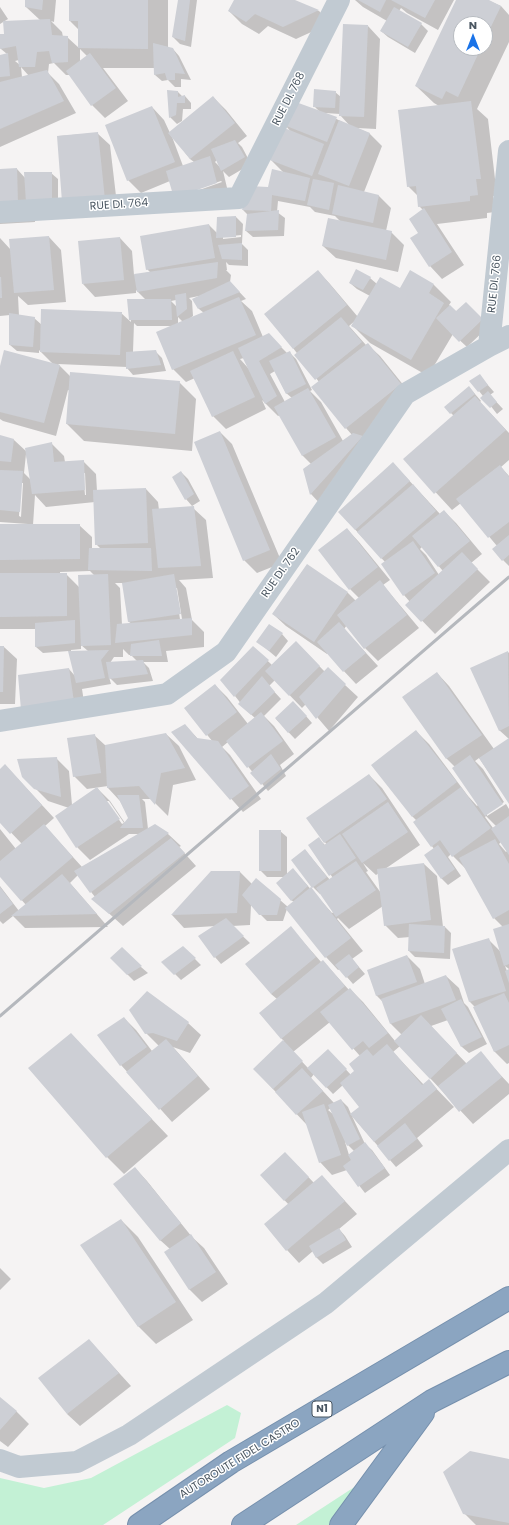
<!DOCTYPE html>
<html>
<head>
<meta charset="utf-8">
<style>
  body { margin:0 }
  #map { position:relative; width:509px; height:1525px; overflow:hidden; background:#f5f3f3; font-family:Poppins,sans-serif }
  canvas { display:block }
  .north { position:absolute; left:453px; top:16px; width:40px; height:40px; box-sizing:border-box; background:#fff; border:1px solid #b7bbc0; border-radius:50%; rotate:0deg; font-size:11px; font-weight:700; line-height:16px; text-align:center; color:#4a5661 }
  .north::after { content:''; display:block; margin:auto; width:14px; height:18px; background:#1a73e8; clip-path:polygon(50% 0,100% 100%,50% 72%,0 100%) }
</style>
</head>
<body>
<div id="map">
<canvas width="509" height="1525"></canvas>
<div class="north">N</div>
</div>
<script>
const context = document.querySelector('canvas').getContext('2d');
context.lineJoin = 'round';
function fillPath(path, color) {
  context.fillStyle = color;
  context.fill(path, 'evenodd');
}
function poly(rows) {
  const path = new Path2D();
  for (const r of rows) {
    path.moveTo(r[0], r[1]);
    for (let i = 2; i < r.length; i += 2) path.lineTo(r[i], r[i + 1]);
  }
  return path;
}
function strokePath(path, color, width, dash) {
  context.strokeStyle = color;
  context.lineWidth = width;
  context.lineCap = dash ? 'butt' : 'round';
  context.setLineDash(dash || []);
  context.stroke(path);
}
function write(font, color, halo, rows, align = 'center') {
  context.font = font + ' Poppins,sans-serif';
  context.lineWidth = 3;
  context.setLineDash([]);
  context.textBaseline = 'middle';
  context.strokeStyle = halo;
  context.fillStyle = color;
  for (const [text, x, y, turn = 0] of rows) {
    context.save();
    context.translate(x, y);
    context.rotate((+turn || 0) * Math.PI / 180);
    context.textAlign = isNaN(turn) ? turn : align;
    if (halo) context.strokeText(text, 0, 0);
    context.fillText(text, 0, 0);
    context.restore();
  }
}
fillPath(poly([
  [227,1405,241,1413,235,1438,103,1525,0,1525,0,1478,44,1488,91,1478],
  [359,1484,329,1525,296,1525]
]), '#c3f1d5');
fillPath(poly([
  [26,0,56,0,54,22,51,21,62,32,63,37,67,37,79,48,79,30,70,21,70,0,168,0,168,48,173,49,179,56,191,80,181,79,181,87,175,87,168,80,162,81,155,75,155,68,103,68,128,101,105,118,92,105,70,75,66,75,54,63,49,64,48,73,59,84,76,113,0,147,0,56,7,54,1,49,0,35,5,35,40,20,26,7],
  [80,49,87,56,80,62],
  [19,60,20,65,15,61],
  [21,67,29,76,22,77],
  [179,0,197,0,191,47,180,44,173,37],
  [235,0,292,0,319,11,331,23,296,39,268,26,259,34,242,24,229,11],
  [355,0,454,0,438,30,407,13,401,8,399,11,421,24,428,31,415,53,388,37,381,31,387,21,363,7],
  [457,0,487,0,501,6,509,15,509,42,477,109,488,119,497,196,493,196,495,212,487,213,487,218,437,224,464,265,442,279,430,266,420,233,423,210,419,206,418,196,408,186,439,106,434,103,416,86],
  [461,24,485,24,485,48,461,48],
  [0,7,8,19,0,24],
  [368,26,380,39,376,129,357,128,369,133,382,146,364,192,379,196,391,208,386,231,391,232,404,245,398,272,336,258,323,246,341,222,335,216,315,212,310,207,278,201,277,212,285,218,284,236,253,237,246,231,248,215,243,210,284,173,271,160,292,133,285,125,319,111,314,106,335,92,341,97],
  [325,113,340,114,340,115,350,126],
  [178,92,183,97,185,96,191,103,191,109,183,109,182,121,177,124,170,117],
  [213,97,226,110,247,136,238,143,242,147,251,164,229,177,223,171,229,196,188,210,170,181,141,193,128,180,152,107,164,120,170,133],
  [171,134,190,159,194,162,183,166],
  [217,160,221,168,215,162],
  [221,181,222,182,182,196,182,194],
  [97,133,110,145,118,213,58,136],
  [17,169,26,179,51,173,58,179,58,208,35,208,35,222,0,224,0,170],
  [236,217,243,224,242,243,241,243,248,250,248,266,229,265,226,262,227,270,226,270,231,275,230,282,246,299,241,301,252,311,263,337,268,334,287,353,289,352,296,359,312,390,310,391,321,402,343,441,352,435,346,428,319,382,293,348,318,271,330,284,358,317,370,296,357,289,350,283,370,278,377,284,400,289,411,272,434,285,451,302,449,305,457,312,466,303,489,326,467,347,453,334,428,376,370,343,353,326,356,320,349,326,366,345,367,344,380,356,413,397,323,507,311,494,304,469,311,464,303,456,280,415,278,416,262,400,266,409,226,429,213,416,195,378,186,382,173,369,174,326,137,326,134,323,133,352,155,351,162,358,166,371,133,375,127,368,127,367,58,364,71,377,179,382,196,399,192,451,84,441,67,424,70,391,68,390,56,436,3,421,0,419,0,370,53,364,39,350,39,353,17,351,10,345,10,315,0,316,0,238,11,250,49,237,61,250,66,302,28,305,18,296,19,316,34,318,42,325,121,313,131,322,129,300,146,300,136,290,136,293,95,297,83,284,120,238,132,251,134,275,150,272,147,269,209,225,218,234,218,218],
  [241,235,241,237,223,239,223,237],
  [199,296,199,309,204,313,189,319,193,316,192,301,189,298],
  [176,300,177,307,171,301],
  [178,317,183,322,178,324],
  [244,358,249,369,240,359],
  [275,371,286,393,292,398,285,402,270,374],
  [479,375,494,392,490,395,503,409,497,414,479,391],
  [469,387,481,401,480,402,509,433,509,460,501,467,509,476,509,566,503,560,497,546,461,503,452,510,405,459,454,416,445,407],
  [220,432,232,444,282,563,257,573,244,560],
  [0,436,14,440,27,452,51,443,64,456,65,462,83,461,96,474,97,491,146,489,158,502,159,510,193,508,206,520,213,578,179,580,186,588,192,620,204,632,204,647,166,651,168,662,143,662,149,668,153,681,117,685,109,677,111,684,82,689,86,715,35,722,69,669,75,676,69,651,43,653,36,647,36,629,0,629,0,525,28,525,28,524,0,522],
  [26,454,31,480,24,473],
  [83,473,85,473,86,495,85,495],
  [21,483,23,483,21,517,19,516],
  [35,495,46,507,95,502,96,544,101,549,92,549,92,537,79,525,33,525],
  [90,571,95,576,79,587,66,574,60,574,60,572],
  [115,583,123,583,129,622,132,624,122,625,120,588],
  [175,588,177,588,182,619,180,619],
  [81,645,88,651,71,652,71,650,81,649],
  [123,649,129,655,131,655,138,662,110,663,114,657,123,657],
  [181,472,188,479,200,501,192,506,186,499],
  [405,476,440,514,444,511,456,523,482,554,471,563,490,582,435,634,407,605,410,602,404,595,382,564,385,562,339,512],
  [422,547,443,571,439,575,426,555,420,549],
  [347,529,359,542,390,580,383,585,419,628,378,661,365,648,347,625,344,629,378,666,356,684,327,653,327,654,286,626,273,614,307,565,348,593,356,601,359,598,350,589],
  [282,634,288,641,276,657,257,641],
  [296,642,325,672,345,685,358,697,329,731,306,704,302,708,275,680,269,686,281,699,264,716,274,726,294,754,280,765,286,776,268,791,228,742,222,747,230,755,261,799,243,812,172,732,185,725,199,740,213,742,185,708,215,685,227,697,248,724,255,718,246,710,235,696,253,647,272,665],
  [0,647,4,647,17,659,15,704,0,704],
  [508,652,509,653,509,802,479,758,475,761,483,769,504,802,487,814,487,816,506,804,509,809,509,969,505,966,507,971,509,970,509,1063,507,1064,494,1051,475,1007,470,1002,454,949,488,939,500,951,503,927,494,918,466,869,451,854,448,857,461,876,448,885,442,879,425,855,434,849,415,822,417,821,412,816,416,731,429,744,468,796,477,806,478,805,455,767,447,759,403,697,437,673,449,686,494,749,509,739,499,730],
  [486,816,496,826,493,828,485,817],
  [501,842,507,851,506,852,499,844],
  [300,709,312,723,295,739,276,719],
  [166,734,179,746,196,780,173,785,168,816,151,799,142,799,145,802,148,829,155,825,168,834,181,846,179,847,196,866,123,926,93,899,95,897,78,875,70,883,108,927,25,928,13,916,3,924,0,921,0,886,19,911,26,905,0,875,0,829,16,849,22,844,0,821,0,770,5,765,54,818,45,826,82,867,139,834,129,834,90,860,77,847,56,816,69,808,48,801,23,776,56,758,69,771,72,805,97,788,110,801,125,823,129,818,120,801,108,788,108,786,87,789,74,776,94,735,106,746],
  [106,801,109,801,124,823,122,824],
  [369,775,382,788,420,845,385,869,424,864,437,876,443,927,445,927,451,933,450,959,415,957,409,951,410,937,398,938,385,925,383,906,349,929,338,918,337,919,363,951,352,959,365,974,353,984,340,969,338,970,326,957,287,909,283,921,267,921,251,905,250,925,232,926,250,943,221,964,215,957,216,926,184,928,172,915,212,872,240,872,252,884,280,900,288,907,294,902,291,900,284,877,267,877,260,870,280,831,287,837,287,875,299,876,332,913,334,912,321,893,320,894,313,887,292,860,305,850,330,880,333,878,309,845,319,839,326,846,327,845,308,818],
  [363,863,376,875,379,873,381,893,366,872,368,871],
  [291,928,322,963,323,961,349,990,350,989,363,1002,395,1041,402,1035,391,1024,383,1002,377,996,368,971,407,956,420,969,425,984,446,976,459,988,464,1003,468,1007,487,1044,469,1053,462,1047,448,1020,431,1026,467,1064,480,1053,509,1084,509,1094,473,1124,400,1046,393,1052,424,1085,429,1081,454,1107,417,1138,423,1146,396,1167,352,1116,365,1144,372,1150,390,1175,365,1193,347,1170,332,1175,320,1162,307,1125,254,1069,284,1041,281,1038,277,999,271,994],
  [330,1022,360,1056,356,1071,351,1075,328,1050,308,1068,293,1052],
  [314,1074,333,1094,343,1085,361,1107,351,1114,348,1107,341,1100,334,1103,311,1078],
  [331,1108,334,1115,328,1110],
  [345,1142,354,1151,349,1155],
  [122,949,141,967,148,973,134,981,111,958],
  [195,959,201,965,181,980,163,962],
  [124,1018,136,1030,152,1051,159,1046,146,1033,188,1023,201,1035,190,1053,173,1047,210,1089,172,1122,121,1065],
  [88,1052,168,1136,124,1174,107,1157],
  [298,1166,314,1183,322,1176,357,1214,339,1229,345,1236,352,1247,323,1264,317,1258,313,1251,299,1263,287,1250,289,1205,261,1175],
  [135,1168,147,1181,192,1237,204,1248,228,1284,202,1302,189,1289,170,1249,160,1240],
  [121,1220,138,1237,193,1320,156,1344,139,1327,82,1245],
  [0,1268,11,1279,0,1290],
  [89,1340,131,1386,80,1426,67,1414],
  [0,1399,16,1411,29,1424,8,1447,0,1441],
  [509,1460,509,1525,476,1525,464,1513]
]), '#0003');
fillPath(poly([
  [25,0,43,0,42,10,25,7],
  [69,0,148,0,148,49,78,48,78,21,69,21],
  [178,0,190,0,185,41,172,37],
  [234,0,295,0,319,10,283,27,255,14,246,22,228,11],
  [358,0,386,0,380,12],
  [391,0,435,0,425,18],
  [456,0,489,0,501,6,485,39,485,24,461,24,461,48,481,48,458,97,446,91,442,99,415,86],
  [394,7,422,23,408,47,380,31],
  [50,19,52,35,68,36,68,62,52,63,49,51,37,52,35,67,19,67,16,46,0,49,0,34,4,34,3,21],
  [343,24,368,25,364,117,339,116],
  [153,43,173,48,185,74,175,73,175,80,167,80,165,73,154,75],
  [8,53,10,76,0,77,0,55],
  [90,53,116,88,91,106,66,71],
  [47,70,64,101,0,129,0,82],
  [314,89,336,91,335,108,313,107],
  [167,90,178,91,178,97,185,95,185,103,177,103,176,115,169,118],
  [213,96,235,123,190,159,168,133],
  [293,101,337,117,327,142,284,125],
  [471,101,481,179,476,179,478,195,470,196,470,201,418,207,416,186,407,187,398,110],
  [152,106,175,162,127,181,105,125],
  [339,120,370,133,349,186,318,174],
  [282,127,324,144,312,176,270,160],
  [98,132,105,200,62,202,57,136],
  [235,140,245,157,221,171,211,149],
  [210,156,217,183,174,198,166,171],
  [17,168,18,205,0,206,0,169],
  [272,169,310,178,305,201,272,195,271,211,279,210,278,230,245,231,247,214,271,211,242,210,249,186,268,187],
  [24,172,52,172,52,201,26,202],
  [313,179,334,183,329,210,307,205],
  [338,185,379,195,373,223,332,214],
  [424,208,452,252,429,267,410,238,418,233,409,219],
  [236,216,236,237,216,238,217,217],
  [328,218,392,231,386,260,322,246],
  [209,224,215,258,146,270,140,236],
  [49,236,54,290,14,293,9,239],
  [120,237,124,280,82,284,78,241],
  [242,243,242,260,222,259,218,245],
  [218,262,217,278,137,292,134,274],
  [356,269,371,277,363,290,349,283],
  [318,270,347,305,293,349,264,314],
  [410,270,434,284,429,293,444,303,411,360,351,326,380,277,400,288],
  [0,277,1,277,2,298,0,298],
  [230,281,240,292,198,309,192,299],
  [186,293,187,309,177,317,175,295],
  [239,297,256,335,172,370,156,332],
  [127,299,171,299,172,320,129,320],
  [466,302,483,319,459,342,436,318,450,305,456,311],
  [41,309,122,312,120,355,40,352],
  [9,313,35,317,33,347,9,345],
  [341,317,362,342,315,380,294,355],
  [269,333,282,347,259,361,277,396,265,404,238,348],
  [368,343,401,384,345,429,311,387],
  [4,350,60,365,44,423,0,412,0,366],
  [156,350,161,365,126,369,126,352],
  [233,351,255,397,212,417,190,371],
  [290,351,306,384,286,394,269,361],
  [70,372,180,381,175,434,66,424],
  [480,374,488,385,478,392,469,381],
  [469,386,475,394,450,414,444,407],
  [308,388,336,437,302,456,274,407],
  [488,391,497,402,490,408,480,398],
  [475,396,506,430,434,494,403,459],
  [220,431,270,550,243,561,194,442],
  [353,433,363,436,310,495,303,469],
  [0,435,14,439,11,462,0,461],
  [52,442,54,462,84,460,85,490,32,494,25,448],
  [393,462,410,481,355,530,338,512],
  [500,465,509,477,509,522,488,538,456,499],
  [0,470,23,471,20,512,0,510],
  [181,471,194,494,185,500,172,477],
  [413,484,436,511,381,559,357,532],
  [146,488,148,543,95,545,93,490],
  [194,506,201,566,158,568,152,509],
  [444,510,470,541,438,567,412,536],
  [0,524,80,524,80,559,0,560],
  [347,528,378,567,349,590,318,550],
  [509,535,509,555,502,561,492,549],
  [413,541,435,573,403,596,381,564],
  [89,548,151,548,152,571,88,570],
  [462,552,478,569,421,622,405,605],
  [307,564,348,592,314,642,272,614],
  [0,573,67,573,67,616,0,617],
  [108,574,111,645,81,646,78,575],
  [174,574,181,614,128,622,122,583],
  [380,580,407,615,364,649,337,615],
  [192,618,192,635,115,643,117,624],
  [75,620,75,643,35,647,35,623],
  [339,622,366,653,343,672,317,642],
  [269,624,283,633,269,651,256,642],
  [159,640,162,656,130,656,131,644],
  [296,641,320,666,289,696,265,671],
  [0,646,4,646,3,692,0,692],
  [253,646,269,660,234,697,220,680],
  [109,650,101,660,105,678,76,683,68,651],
  [508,651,509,726,499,731,470,668],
  [143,660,148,674,109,679,106,662],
  [328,667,346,684,316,719,299,697],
  [69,668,74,702,21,710,18,675],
  [437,672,482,735,446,759,402,697],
  [262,676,275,692,251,715,238,704],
  [215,684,237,712,206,736,184,708],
  [293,701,307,716,288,733,275,718],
  [261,712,283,741,247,768,226,741],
  [185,724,197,738,218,741,249,786,230,800,171,732],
  [416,730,457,782,412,817,371,765],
  [166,733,185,768,161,773,155,805,139,786,107,788,105,745],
  [95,734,101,773,73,777,67,738],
  [509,738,509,804,479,758],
  [271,754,281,769,261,785,250,773],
  [470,755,503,804,485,816,452,768],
  [57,757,61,797,34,789,22,777,17,759],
  [5,764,42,805,10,834,0,823,0,769],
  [369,774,387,799,324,843,306,818],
  [97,787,120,819,76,848,55,816],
  [461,787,491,828,452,857,440,840,431,847,413,822],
  [117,795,139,795,143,828,120,828,128,818],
  [388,802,408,832,362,863,342,834],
  [509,816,509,855,491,829],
  [44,824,73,857,21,901,0,877,0,861],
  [155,824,169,833,90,893,74,871],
  [259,830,281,830,281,871,259,871],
  [340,834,356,858,329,876,308,845,319,837,324,845],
  [171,838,185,853,109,914,91,899],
  [495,839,509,864,509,910,493,919,459,858],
  [438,845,455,869,441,879,424,855],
  [305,849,327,877,312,888,291,860],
  [356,861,376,890,336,917,316,888],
  [424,863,431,920,384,926,377,869],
  [293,868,308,886,291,901,276,883],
  [211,871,240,871,237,913,171,915],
  [62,874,97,914,11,916],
  [256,878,281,899,277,915,259,915,242,895],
  [0,887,13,904,0,914],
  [311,887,351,938,325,958,285,908],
  [226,918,244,936,214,958,198,936],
  [409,924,445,926,444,953,408,951],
  [509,924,509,964,504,966,493,929],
  [291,926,316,957,271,994,245,964],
  [489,938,506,991,469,1002,452,949],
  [183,946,196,958,174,975,161,962],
  [122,947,142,966,127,975,110,958],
  [349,954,359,967,346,978,335,965],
  [407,955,417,982,376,996,367,970],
  [323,960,345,986,281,1039,259,1013],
  [509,969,509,983,505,971],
  [446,975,456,1000,390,1024,381,999],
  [350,988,388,1033,369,1048,363,1041,352,1050,320,1012],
  [147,991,189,1022,177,1041,153,1033,145,1034,129,1010],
  [504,993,509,1003,509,1045,494,1052,473,1007],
  [461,999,482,1037,461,1047,441,1009],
  [421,1015,457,1053,430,1079,394,1041],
  [124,1017,147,1047,120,1066,97,1035],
  [71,1033,152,1119,106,1158,28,1068],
  [166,1039,198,1076,159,1110,126,1072],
  [283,1040,303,1061,273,1089,253,1069],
  [387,1044,422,1085,429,1079,437,1089,374,1142,350,1114,359,1107,340,1083,354,1071,349,1064,367,1049,373,1056],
  [328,1049,347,1069,326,1088,307,1068],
  [481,1051,502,1077,459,1112,438,1086],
  [302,1068,323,1091,296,1115,275,1092],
  [341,1099,360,1139,347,1146,328,1105],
  [324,1104,341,1155,319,1163,302,1112],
  [405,1123,417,1139,389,1161,377,1146],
  [365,1142,385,1168,358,1187,343,1166,351,1160,348,1155],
  [285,1152,309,1177,284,1201,260,1175],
  [135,1167,181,1223,160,1241,113,1184],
  [322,1175,345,1201,286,1251,264,1224],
  [121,1219,176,1302,138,1327,80,1245],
  [339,1228,346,1240,316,1258,309,1246],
  [191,1234,216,1272,189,1290,164,1252],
  [89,1339,119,1373,67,1414,38,1378],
  [0,1397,17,1411,0,1430],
  [470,1451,509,1459,509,1523,463,1514,443,1472]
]), '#cdcfd5');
const highway = poly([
  [139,1525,231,1462,509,1298],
  [243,1525,432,1401,509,1362],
  [341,1525,423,1413]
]);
strokePath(highway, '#7690ad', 24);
strokePath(poly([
  [0,212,239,198,339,0],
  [489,346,509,151],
  [0,721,167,694,226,652,405,394,489,346,509,336],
  [0,1460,19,1467,77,1462,129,1435,326,1303,509,1150]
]), '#c1cad2', 22);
strokePath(highway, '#8ba5c1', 22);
strokePath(poly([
  [0,1016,509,577]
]), '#b5b8bd', 3);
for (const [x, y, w] of [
  [322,1409,20]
]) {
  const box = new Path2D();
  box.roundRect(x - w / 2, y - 8, w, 16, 3);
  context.fillStyle = '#fff';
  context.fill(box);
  strokePath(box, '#4a5661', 1);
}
write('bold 10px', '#4a5661', null, [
  ["N1",322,1409]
]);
write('11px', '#4a5661', '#fff', [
  ["RUE DI. 768",289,99,-63],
  ["RUE DI. 764",119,205,-4],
  ["RUE DI. 766",495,284,-84],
  ["RUE DI. 762",281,573,-55],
  ["AUTOROUTE FIDEL CASTRO",240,1459,-32]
]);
</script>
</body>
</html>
